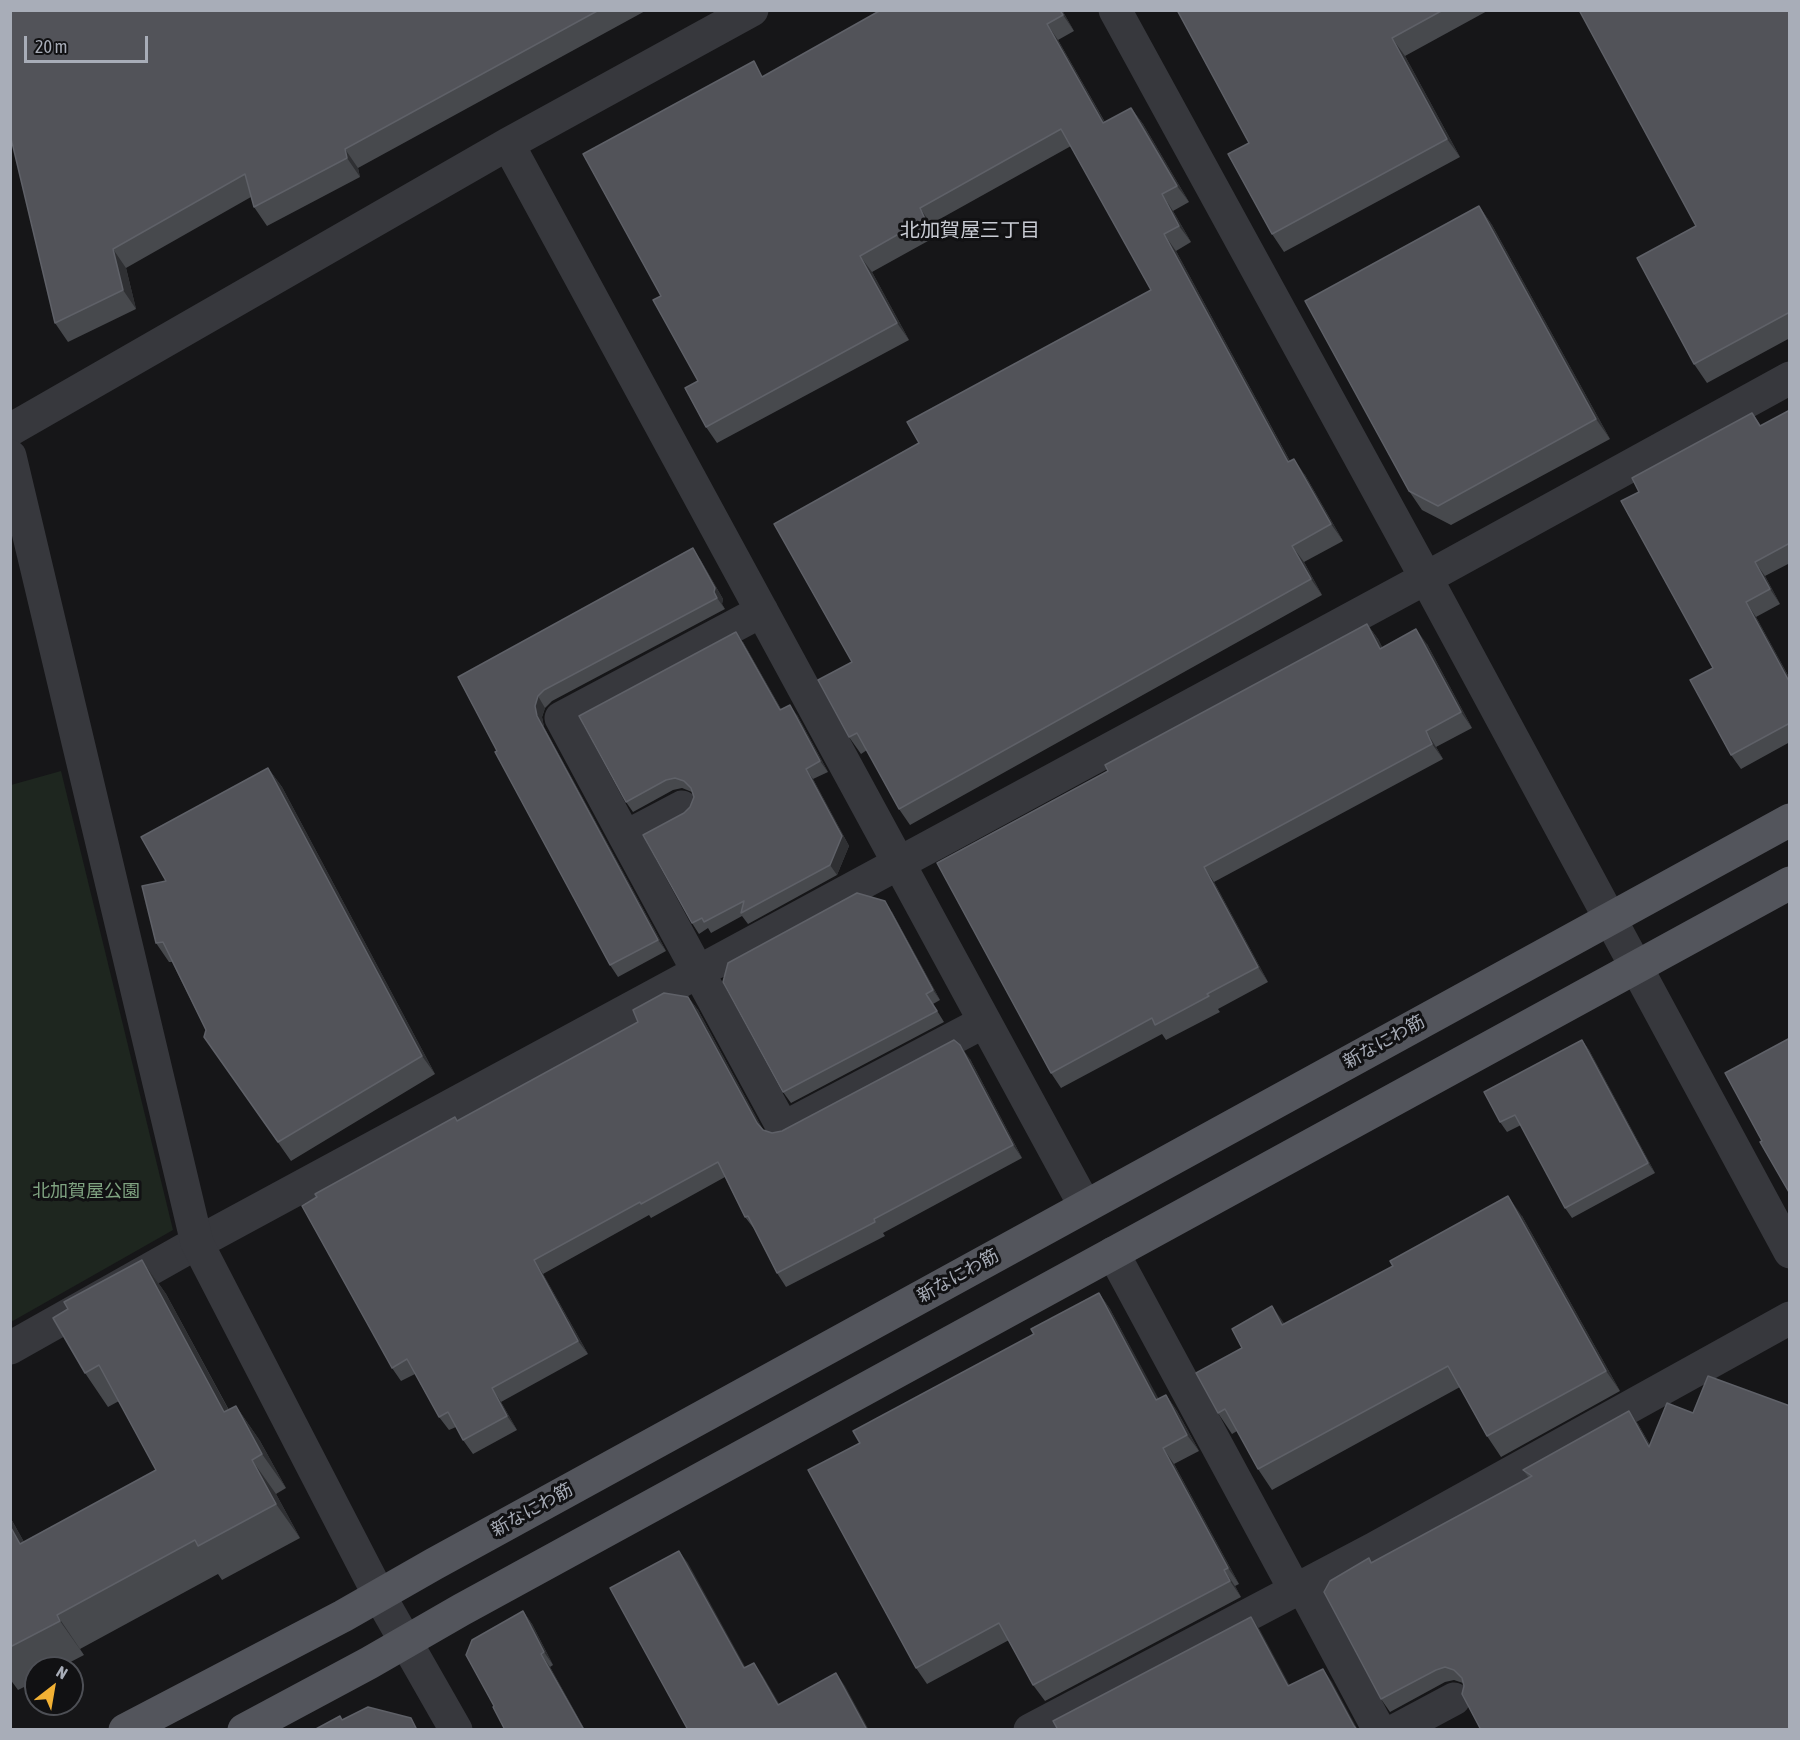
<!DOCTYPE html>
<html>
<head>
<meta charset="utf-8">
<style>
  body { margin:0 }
  #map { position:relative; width:1800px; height:1740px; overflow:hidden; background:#161618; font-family:"Asap Condensed",sans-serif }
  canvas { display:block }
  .frame { position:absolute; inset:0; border:12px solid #a8adb8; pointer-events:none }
  .north { position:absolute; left:24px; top:1656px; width:60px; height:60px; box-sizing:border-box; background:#111113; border:2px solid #4d4f55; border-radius:50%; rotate:31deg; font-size:16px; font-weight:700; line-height:24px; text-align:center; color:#a8adb8 }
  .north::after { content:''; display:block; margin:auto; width:21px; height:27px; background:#f2b134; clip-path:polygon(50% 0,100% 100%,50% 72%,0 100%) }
  .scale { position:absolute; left:24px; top:36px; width:124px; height:27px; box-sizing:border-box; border:3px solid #a8adb8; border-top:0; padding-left:8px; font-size:18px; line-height:21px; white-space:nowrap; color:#a8adb8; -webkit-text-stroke:4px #111113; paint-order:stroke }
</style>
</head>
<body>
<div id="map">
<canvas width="1800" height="1740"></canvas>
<div class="frame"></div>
<div class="north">N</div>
<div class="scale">20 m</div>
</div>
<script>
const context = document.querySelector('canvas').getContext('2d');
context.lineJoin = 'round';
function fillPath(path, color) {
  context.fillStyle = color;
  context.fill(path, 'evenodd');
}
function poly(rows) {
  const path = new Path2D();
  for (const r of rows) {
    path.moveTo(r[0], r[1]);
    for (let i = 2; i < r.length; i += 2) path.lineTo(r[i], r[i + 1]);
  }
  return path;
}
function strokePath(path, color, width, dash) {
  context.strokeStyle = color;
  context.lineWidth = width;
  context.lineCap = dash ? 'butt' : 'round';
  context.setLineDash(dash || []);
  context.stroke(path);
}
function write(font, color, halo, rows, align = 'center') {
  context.font = font + ' "Asap Condensed","Noto Sans JP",sans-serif';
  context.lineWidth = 6;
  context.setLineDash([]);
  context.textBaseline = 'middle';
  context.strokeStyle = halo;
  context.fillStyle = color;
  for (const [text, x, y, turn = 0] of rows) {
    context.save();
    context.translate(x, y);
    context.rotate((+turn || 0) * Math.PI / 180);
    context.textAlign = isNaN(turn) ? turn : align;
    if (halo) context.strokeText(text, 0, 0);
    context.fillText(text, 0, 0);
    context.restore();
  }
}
fillPath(poly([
  [61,771,173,1230,11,1322,11,785]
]), '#1e261f');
strokePath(poly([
  [1115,10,1426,578,1790,1252],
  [508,144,1085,1206],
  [10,430,508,144,752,10],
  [762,611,561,718,625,837,783,1128,984,1022],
  [625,837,682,807],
  [1113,1253,1295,1590],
  [10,1348,184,1250,1426,578,1790,378],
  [1302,1586,1379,1730],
  [1030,1730,1375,1548,1790,1318],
  [1396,1730,1454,1699]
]), '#37383d', 33);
strokePath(poly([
  [10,456,197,1243,379,1595,456,1730]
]), '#37383d', 33);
strokePath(poly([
  [125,1730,343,1616,434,1564,1790,820],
  [244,1730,369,1663,461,1610,1790,883]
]), '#53555c', 33);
fillPath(poly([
  [10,10,647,10,358,168,360,177,267,226,254,207,251,197,126,268,136,309,68,342,55,323],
  [1062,10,1074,31,1058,40,1105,122,1131,108,1143,124,1189,202,1173,211,1191,242,1176,251,1290,461,1305,475,1343,541,1304,562,1322,595,910,825,899,809,867,750,861,754,849,737,852,662,919,443,1151,290,1071,146,931,224,937,236,872,272,909,340,717,443,706,427,698,381,661,296,764,76],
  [1177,10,1489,10,1405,56,1460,157,1284,252,1272,234,1249,143],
  [1790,10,1790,338,1707,383,1694,364,1696,226],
  [1479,206,1492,225,1610,439,1451,525,1422,510,1409,491],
  [1790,410,1790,563,1765,576,1780,604,1756,617,1790,679,1790,742,1741,769,1731,755,1713,668,1639,492,1752,413,1761,426],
  [700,559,723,599,722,604,725,609,552,701,545,708,542,717,544,727,666,951,618,977,610,965,458,677],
  [1367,624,1378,639,1382,647,1427,644,1472,728,1436,747,1443,759,1214,882,1268,982,1218,1009,1220,1012,1166,1040,1162,1034,1061,1088,1051,1073,1108,771],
  [743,642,781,709,797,715,828,772,813,779,849,846,837,875,748,924,742,916,711,933,708,928,699,934,692,923,684,813,690,807,694,797,692,792,682,788,673,790,633,812,626,802],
  [268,768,282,787,435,1074,291,1161,204,1037,206,1030,172,962,169,962,156,943,166,881],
  [892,912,940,1000,933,1004,944,1022,791,1103,783,1092],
  [688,997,698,1010,763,1130,772,1133,782,1131,970,1059,1022,1158,883,1233,885,1236,786,1287,777,1273,755,1230,745,1217,725,1177,651,1218,649,1215,543,1274,588,1354,501,1402,517,1430,473,1454,463,1440,456,1427,449,1430,439,1417,415,1374,401,1381,392,1368,317,1197],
  [1582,1040,1589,1050,1655,1173,1572,1218,1565,1208,1521,1125,1507,1132,1500,1122],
  [1522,1216,1620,1391,1501,1457,1487,1436,1460,1387,1272,1490,1258,1469,1237,1431,1232,1434,1218,1413,1242,1348,1285,1324],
  [142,1260,166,1294,229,1410,236,1406,260,1441,286,1488,276,1494,300,1538,222,1580,218,1574,80,1649,84,1655,59,1668,36,1668,36,1681,18,1690,10,1679,10,1517,24,1542,156,1470,119,1401,108,1407,85,1373,68,1309],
  [1099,1293,1110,1309,1158,1399,1166,1395,1177,1411,1199,1451,1174,1464,1239,1584,1235,1586,1241,1597,1045,1701,1033,1685,1009,1640,927,1684,916,1668,1034,1334],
  [1629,1411,1638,1424,1650,1445,1693,1413,1464,1686,1463,1683,1454,1680,1445,1682,1390,1712,1381,1699,1369,1558,1372,1562,1529,1478,1523,1470],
  [523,1611,532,1624,553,1665,550,1667,585,1730,505,1730,494,1706]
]), '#47494d');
fillPath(poly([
  [1060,10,1062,10,1074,31,1063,15],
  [1047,24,1058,40,1115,140,1103,123],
  [1392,38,1405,56,1460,157,1447,139],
  [1131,108,1143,124,1189,202,1177,186],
  [345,149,358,168,360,177,347,158],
  [1162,194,1173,211,1191,242,1179,226],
  [1479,206,1492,225,1610,439,1596,419],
  [920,208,931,224,937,236,925,219],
  [1164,234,1176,251,1299,478,1288,462],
  [113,249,126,268,136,309,123,290],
  [860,256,872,272,909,340,897,323],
  [1294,459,1305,475,1343,541,1331,524],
  [1292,546,1304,562,1322,595,1311,579],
  [693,548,700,559,723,599,722,604,725,609,717,598],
  [1755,562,1765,576,1780,604,1770,589],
  [1746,602,1756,617,1790,679,1790,683],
  [1367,624,1378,639,1391,664,1380,649],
  [1416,629,1427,644,1472,728,1461,712],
  [736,632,743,642,787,720,780,710],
  [538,696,545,708,542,717,544,727,666,951,658,940,537,716,535,706],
  [790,705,797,715,828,772,820,761],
  [1426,731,1436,747,1443,759,1432,744],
  [268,768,282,787,435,1074,422,1056],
  [806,769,813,779,849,846,837,875,830,865],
  [1204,867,1214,882,1268,982,1258,967],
  [885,901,892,912,940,1000,933,990],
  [688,997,698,1010,767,1137,757,1123],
  [1582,1040,1589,1050,1655,1173,1648,1163],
  [960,1045,970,1059,1022,1158,1013,1145],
  [1508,1196,1522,1216,1620,1391,1606,1371],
  [142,1260,166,1294,248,1446,224,1412],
  [534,1260,543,1274,588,1354,578,1341],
  [1099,1293,1110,1309,1168,1416,1156,1400],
  [1272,1306,1287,1327,1282,1325],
  [492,1388,501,1402,517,1430,507,1416],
  [1166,1395,1177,1411,1199,1451,1187,1435],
  [236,1406,260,1441,286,1488,262,1454],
  [1629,1411,1638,1424,1658,1460,1649,1447],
  [1163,1448,1174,1464,1239,1584,1228,1568],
  [252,1460,276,1494,300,1538,276,1504],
  [10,1517,44,1578,20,1544,10,1526],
  [679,1551,688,1563,753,1681,744,1668],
  [1224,1570,1235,1586,1241,1597,1230,1581],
  [523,1611,532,1624,553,1665,544,1652],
  [57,1615,80,1649,84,1655,60,1621],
  [1251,1617,1260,1630,1297,1699,1288,1686],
  [541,1654,550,1667,585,1730,584,1730],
  [754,1663,763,1676,787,1717,778,1705],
  [1323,1669,1332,1682,1358,1730,1356,1730],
  [836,1673,845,1686,869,1730,867,1730]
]), '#2f3033');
const building = poly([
  [10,10,599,10,345,149,347,158,254,207,245,174,113,249,123,290,55,323,10,134,10,10],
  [881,10,1060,10,1063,15,1047,24,1103,123,1131,108,1177,186,1162,194,1179,226,1164,234,1288,462,1294,459,1331,524,1292,546,1311,579,899,809,857,733,849,737,818,680,852,662,774,524,919,443,907,422,1151,290,1061,129,920,208,925,219,860,256,897,323,706,427,685,388,698,381,653,300,661,296,583,154,754,61,762,77,881,10],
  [1177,10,1443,10,1392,38,1447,139,1272,234,1228,154,1249,143,1177,10],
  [1579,10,1790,10,1790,312,1694,364,1637,258,1696,226,1579,10],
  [1479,206,1596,419,1438,506,1409,491,1305,301,1479,206],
  [1790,410,1790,543,1755,562,1770,589,1746,602,1790,683,1790,723,1731,755,1690,680,1713,668,1621,501,1639,492,1632,478,1752,413,1760,426,1790,410],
  [693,548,715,588,714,592,717,598,544,690,538,696,535,706,537,716,658,940,610,965,495,752,497,751,458,677,693,548],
  [1367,624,1380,649,1416,629,1461,712,1426,731,1432,744,1204,867,1258,967,1207,994,1209,996,1155,1025,1152,1018,1051,1073,937,863,1108,771,1105,765,1367,624],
  [736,632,780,710,790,705,820,761,806,769,842,836,830,865,741,913,744,901,704,922,702,918,692,923,643,835,684,813,690,807,694,797,691,788,684,781,675,778,666,780,626,802,579,716,736,632],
  [268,768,422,1056,278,1142,204,1037,206,1030,163,942,156,943,142,886,166,881,141,837,268,768],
  [857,893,885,901,933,990,926,994,937,1011,783,1092,723,982,728,963,857,893],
  [664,993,688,997,757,1123,763,1130,772,1133,782,1131,954,1040,960,1045,1013,1145,874,1219,875,1222,777,1273,748,1216,745,1217,718,1162,641,1204,640,1202,534,1260,578,1341,492,1388,507,1416,463,1440,448,1412,439,1417,407,1359,392,1368,302,1206,317,1197,315,1194,455,1117,457,1121,638,1022,633,1010,664,993],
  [1790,1038,1790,1194,1760,1142,1762,1141,1725,1073,1790,1038],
  [1582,1040,1648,1163,1565,1208,1515,1115,1500,1122,1484,1092,1582,1040],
  [1508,1196,1606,1371,1487,1436,1448,1366,1258,1469,1225,1409,1218,1413,1196,1373,1242,1348,1232,1329,1272,1306,1282,1325,1393,1266,1390,1261,1508,1196],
  [142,1260,224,1412,236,1406,262,1454,252,1460,276,1504,198,1546,195,1540,57,1615,60,1621,10,1647,10,1526,20,1544,156,1470,99,1365,85,1373,53,1318,68,1309,64,1302,142,1260],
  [1099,1293,1156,1400,1166,1395,1187,1435,1163,1448,1228,1568,1224,1570,1230,1581,1033,1685,999,1623,916,1668,808,1470,860,1443,853,1431,1034,1334,1031,1329,1099,1293],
  [1708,1376,1790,1406,1790,1730,1481,1730,1462,1694,1464,1686,1462,1678,1454,1670,1445,1667,1436,1670,1381,1699,1324,1592,1330,1581,1369,1558,1371,1563,1532,1476,1523,1470,1629,1411,1649,1447,1667,1403,1693,1413,1708,1376],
  [679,1551,744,1668,754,1663,778,1705,836,1673,867,1730,688,1730,610,1588,679,1551],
  [523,1611,544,1652,541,1654,584,1730,505,1730,493,1707,494,1706,466,1655,472,1640,523,1611],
  [1251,1617,1288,1686,1323,1669,1354,1726,1357,1730,1058,1730,1053,1721,1251,1617],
  [368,1707,411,1718,417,1730,314,1730,340,1716,342,1720,368,1707]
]);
fillPath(building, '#525359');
strokePath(building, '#5f6168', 1.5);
write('18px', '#a8adb8', '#111113', [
  ["新なにわ筋",1384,1042,-29],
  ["新なにわ筋",958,1276,-29],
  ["新なにわ筋",532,1510,-29]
]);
write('18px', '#7fa381', '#111113', [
  ["北加賀屋公園",86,1191]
]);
write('20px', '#c9ccd4', '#111113', [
  ["北加賀屋三丁目",970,231]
]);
</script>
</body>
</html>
